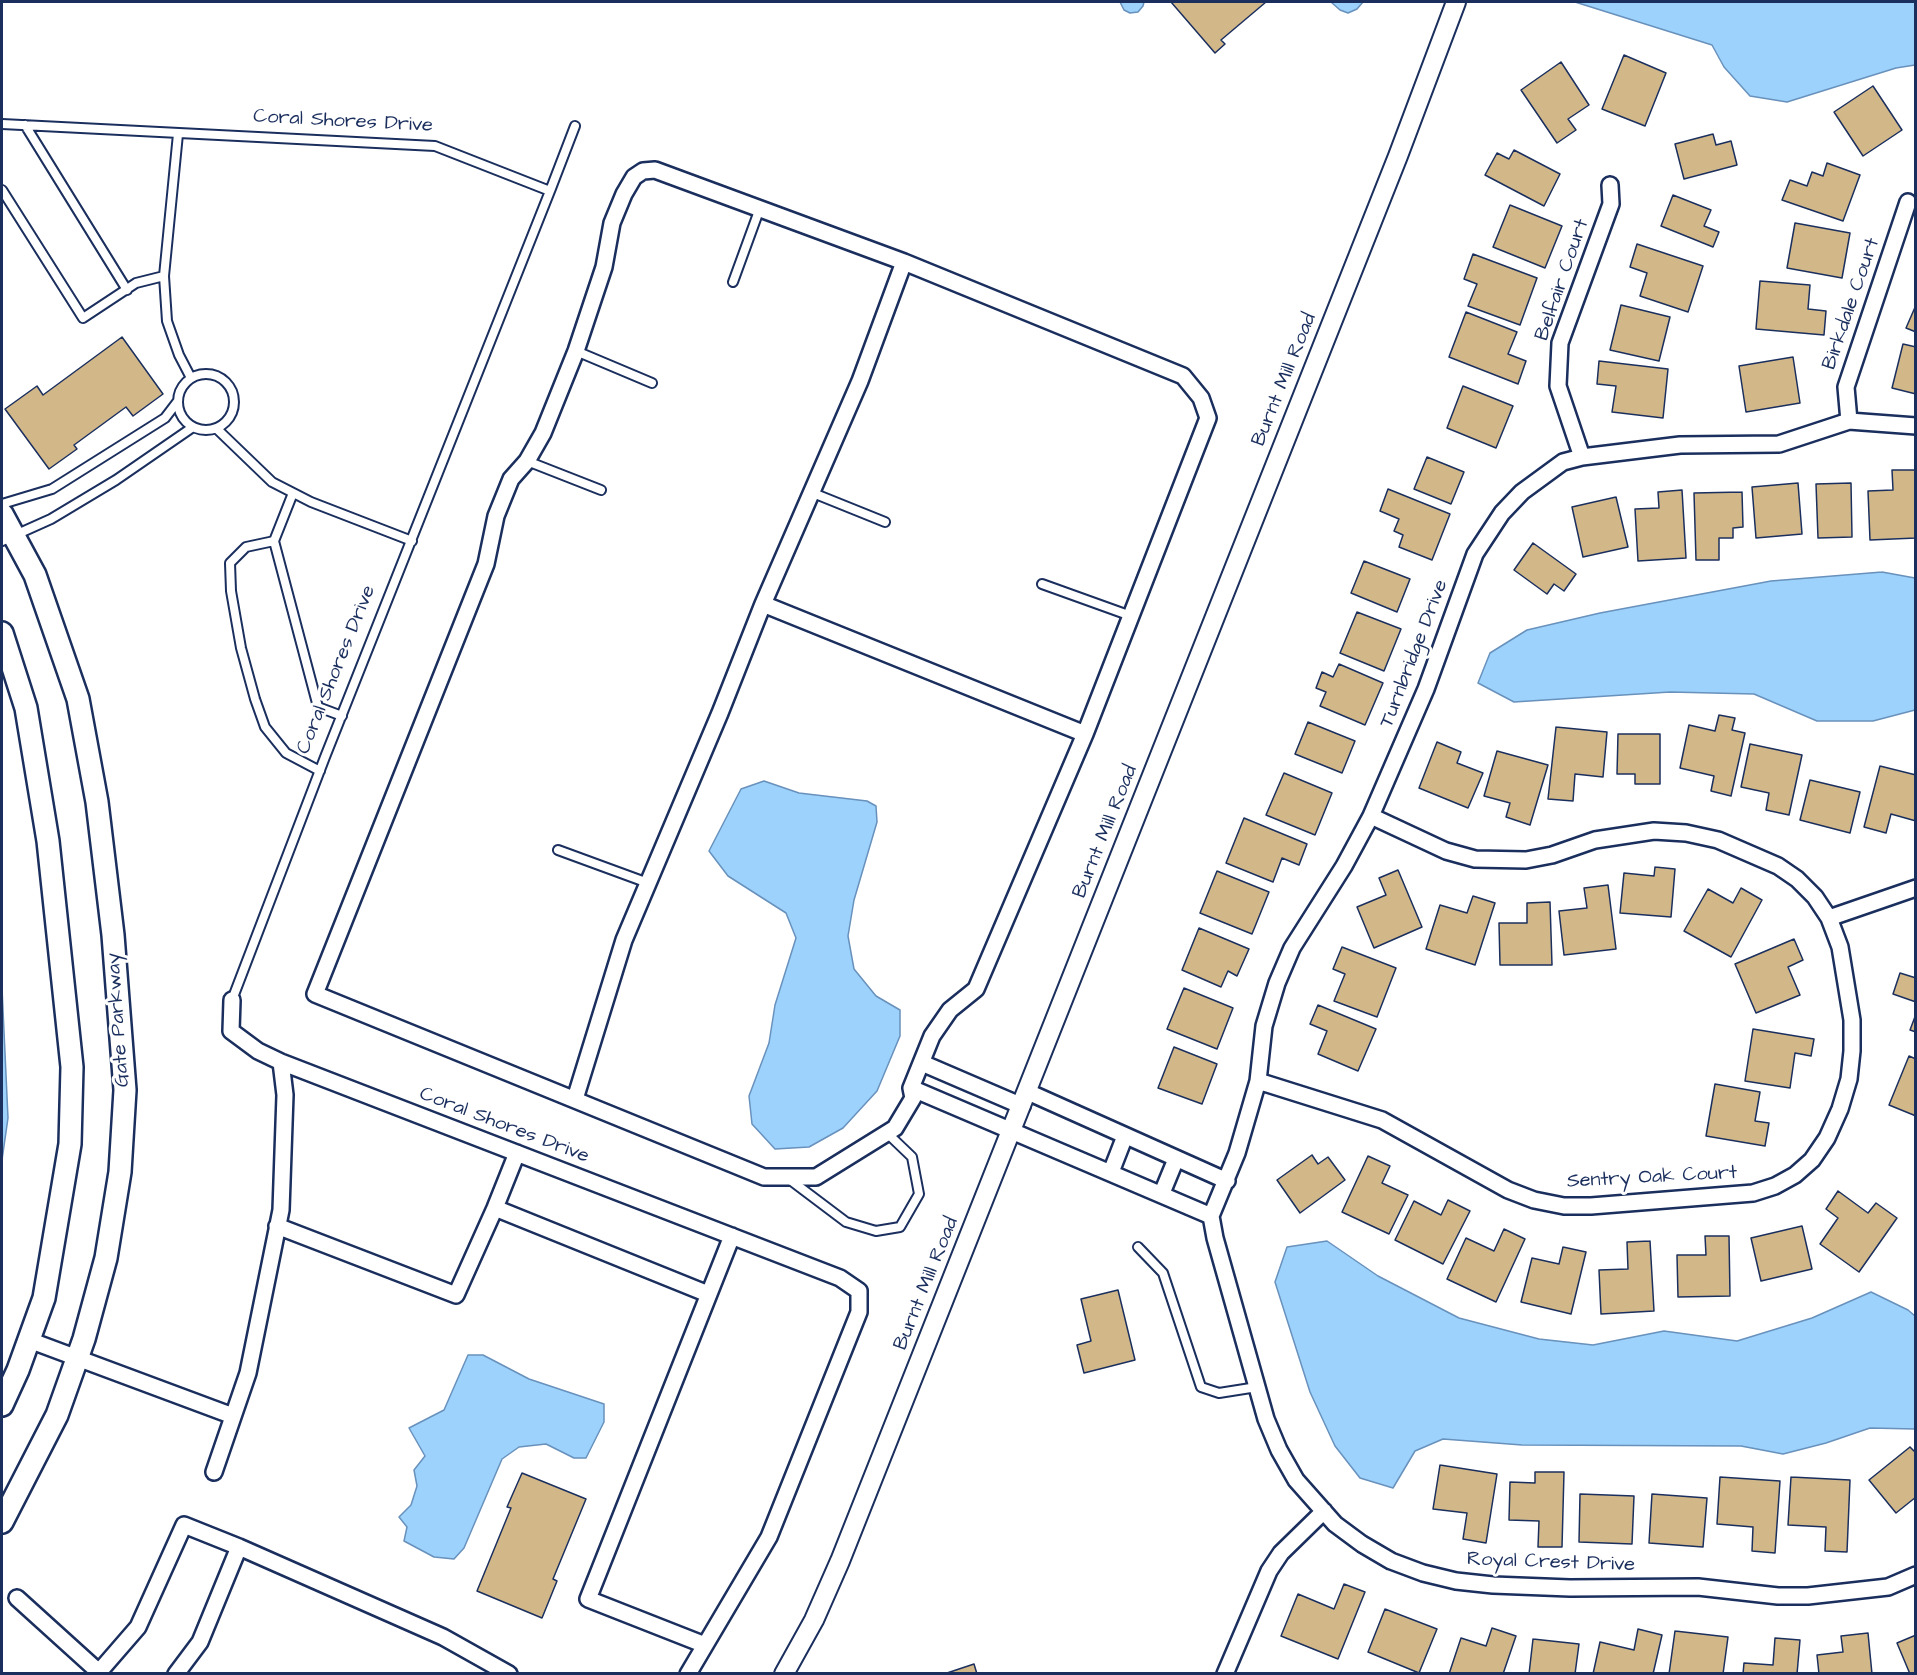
<!DOCTYPE html>
<html>
<head>
<meta charset="utf-8">
<style>
  body { margin:0 }
  #map { position:relative; width:1917px; height:1675px; overflow:hidden; background:#fff; font-family:"Architects Daughter",sans-serif }
  canvas { display:block }
  .frame { position:absolute; inset:0; border:3px solid #1b2f5e; pointer-events:none }
</style>
</head>
<body>
<div id="map">
<canvas width="1917" height="1675"></canvas>
<div class="frame"></div>
</div>
<script>
const context = document.querySelector('canvas').getContext('2d');
context.lineJoin = 'round';
function fillPath(path, color) {
  context.fillStyle = color;
  context.fill(path, 'evenodd');
}
function poly(rows) {
  const path = new Path2D();
  for (const r of rows) {
    if (r.length === 3) {
      path.moveTo(r[0] + r[2], r[1]);
      path.arc(r[0], r[1], r[2], 0, 2 * Math.PI);
      continue;
    }
    path.moveTo(r[0], r[1]);
    for (let i = 2; i < r.length; i += 2) path.lineTo(r[i], r[i + 1]);
  }
  return path;
}
function strokePath(path, color, width, dash) {
  context.strokeStyle = color;
  context.lineWidth = width;
  context.lineCap = dash ? 'butt' : 'round';
  context.setLineDash(dash || []);
  context.stroke(path);
}
function write(font, color, halo, rows, align = 'center') {
  context.font = font + ' "Architects Daughter",sans-serif';
  context.lineWidth = 6;
  context.setLineDash([]);
  context.textBaseline = 'middle';
  context.strokeStyle = halo;
  context.fillStyle = color;
  for (const [text, x, y, turn = 0] of rows) {
    context.save();
    context.translate(x, y);
    context.rotate((+turn || 0) * Math.PI / 180);
    context.textAlign = isNaN(turn) ? turn : align;
    if (halo) context.strokeText(text, 0, 0);
    context.fillText(text, 0, 0);
    context.restore();
  }
}
const water = poly([
  [1120,2,1144,2,1143,6,1138,12,1130,13,1124,10,1120,2],
  [1331,2,1363,2,1357,9,1348,13,1340,10,1331,2],
  [1575,2,1915,2,1915,65,1896,68,1787,102,1750,96,1724,67,1712,45,1575,2],
  [1882,572,1915,578,1915,710,1873,721,1817,721,1754,694,1670,692,1514,702,1478,683,1490,653,1527,630,1600,613,1771,581,1882,572],
  [764,781,799,793,867,801,876,806,877,822,854,900,848,936,854,969,876,996,900,1010,900,1036,877,1091,843,1128,809,1147,775,1149,752,1124,749,1096,769,1043,775,1005,796,938,786,913,728,876,709,851,741,789,764,781],
  [2,988,8,1118,2,1160,2,988],
  [1327,1241,1378,1276,1459,1318,1539,1339,1593,1345,1664,1331,1737,1341,1812,1318,1871,1292,1908,1310,1915,1316,1915,1429,1870,1428,1826,1443,1783,1454,1741,1446,1522,1445,1443,1439,1415,1451,1393,1488,1360,1478,1335,1446,1310,1392,1275,1282,1287,1247,1327,1241],
  [468,1355,483,1355,529,1379,604,1404,604,1422,586,1458,574,1458,546,1444,519,1447,502,1459,464,1548,454,1559,434,1557,404,1541,407,1527,399,1517,411,1505,417,1486,414,1470,425,1456,409,1428,444,1410,468,1355]
]);
fillPath(water, '#9cd2fb');
strokePath(water, '#6891bc', 1.5);
const building = poly([
  [1171,2,1266,2,1221,40,1225,44,1215,53,1171,2],
  [1624,55,1666,73,1645,126,1602,109,1624,55],
  [1561,62,1589,105,1568,119,1576,130,1557,143,1521,90,1561,62],
  [1873,86,1902,130,1863,156,1834,112,1873,86],
  [1713,134,1716,145,1731,141,1737,165,1684,179,1675,144,1713,134],
  [1514,150,1560,174,1544,206,1485,175,1497,153,1509,159,1514,150],
  [1827,163,1860,175,1843,221,1782,200,1790,180,1807,186,1812,172,1823,176,1827,163],
  [1673,195,1711,210,1704,226,1719,232,1713,247,1661,226,1673,195],
  [1510,205,1562,226,1545,268,1493,247,1510,205],
  [1795,223,1850,233,1842,278,1787,268,1795,223],
  [1637,244,1703,266,1688,312,1640,296,1647,273,1630,267,1637,244],
  [1473,254,1537,278,1520,325,1468,306,1477,284,1464,279,1473,254],
  [1760,281,1810,285,1808,309,1826,311,1824,335,1756,329,1760,281],
  [1621,305,1670,317,1659,361,1610,350,1621,305],
  [1916,305,1916,332,1906,328,1916,305],
  [1466,312,1517,332,1508,354,1526,361,1518,384,1449,357,1466,312],
  [122,337,163,394,133,416,126,407,74,445,77,449,49,469,5,409,37,386,43,395,122,337],
  [1903,344,1916,347,1916,394,1892,388,1903,344],
  [1793,357,1800,403,1746,412,1739,366,1793,357],
  [1599,361,1668,369,1663,418,1612,412,1616,386,1597,384,1599,361],
  [1463,386,1513,406,1496,448,1447,428,1463,386],
  [1427,457,1464,472,1451,504,1414,489,1427,457],
  [1892,470,1916,470,1916,538,1870,540,1868,491,1893,490,1892,470],
  [1798,483,1802,534,1756,538,1752,487,1798,483],
  [1851,483,1852,537,1818,538,1816,484,1851,483],
  [1388,489,1450,514,1432,560,1399,547,1403,535,1394,531,1399,519,1380,511,1388,489],
  [1682,490,1686,558,1638,561,1635,509,1659,508,1658,492,1682,490],
  [1742,492,1743,527,1733,528,1733,538,1719,538,1719,560,1696,560,1694,493,1742,492],
  [1616,497,1628,547,1583,557,1572,507,1616,497],
  [1533,543,1576,574,1564,591,1554,584,1547,594,1514,570,1533,543],
  [1364,561,1410,579,1397,612,1351,593,1364,561],
  [1357,612,1401,629,1384,671,1340,653,1357,612],
  [1339,664,1383,683,1365,725,1320,706,1326,692,1316,688,1322,672,1333,677,1339,664],
  [1719,715,1735,718,1732,730,1745,733,1731,796,1711,791,1714,776,1680,768,1689,725,1715,731,1719,715],
  [1308,722,1355,741,1342,773,1295,754,1308,722],
  [1556,727,1607,732,1603,777,1575,774,1573,801,1548,799,1556,727],
  [1618,734,1660,734,1660,784,1635,784,1635,774,1617,774,1618,734],
  [1437,742,1461,752,1457,763,1483,773,1468,808,1419,788,1437,742],
  [1750,744,1802,755,1789,815,1766,810,1769,793,1741,787,1750,744],
  [1497,751,1548,765,1530,825,1506,817,1510,803,1484,796,1497,751],
  [1880,766,1916,775,1916,821,1891,814,1886,833,1864,827,1880,766],
  [1284,773,1332,793,1315,835,1266,815,1284,773],
  [1810,780,1860,792,1850,833,1800,820,1810,780],
  [1244,818,1307,844,1299,865,1282,858,1273,882,1226,863,1244,818],
  [1655,867,1675,869,1671,917,1620,913,1624,873,1654,876,1655,867],
  [1398,870,1422,927,1374,948,1357,907,1386,895,1379,878,1398,870],
  [1217,871,1269,892,1252,934,1200,913,1217,871],
  [1608,885,1616,949,1564,955,1559,911,1587,908,1584,888,1608,885],
  [1741,888,1762,900,1731,957,1684,931,1708,889,1733,903,1741,888],
  [1473,896,1495,903,1475,965,1426,949,1440,905,1467,913,1473,896],
  [1550,902,1552,965,1500,965,1499,923,1527,923,1527,903,1550,902],
  [1199,928,1249,949,1237,976,1228,971,1221,987,1182,970,1199,928],
  [1794,939,1803,960,1788,967,1800,995,1756,1013,1735,964,1794,939],
  [1342,947,1396,968,1377,1017,1334,1001,1345,974,1333,969,1342,947],
  [1900,973,1916,978,1916,1002,1893,994,1900,973],
  [1184,988,1233,1008,1217,1049,1167,1029,1184,988],
  [1318,1005,1376,1029,1358,1071,1318,1054,1327,1031,1310,1024,1318,1005],
  [1916,1014,1916,1032,1910,1030,1916,1014],
  [1753,1029,1814,1039,1811,1056,1795,1053,1790,1088,1745,1081,1753,1029],
  [1174,1047,1217,1064,1202,1104,1158,1088,1174,1047],
  [1909,1056,1916,1059,1916,1116,1889,1105,1909,1056],
  [1715,1084,1760,1092,1755,1121,1769,1123,1765,1146,1706,1136,1715,1084],
  [1312,1155,1318,1164,1328,1157,1345,1180,1300,1213,1277,1180,1312,1155],
  [1368,1156,1390,1166,1382,1183,1408,1195,1389,1234,1342,1212,1368,1156],
  [1838,1191,1868,1213,1876,1203,1897,1218,1859,1272,1820,1244,1838,1218,1826,1209,1838,1191],
  [1448,1200,1470,1211,1443,1264,1395,1240,1414,1201,1441,1215,1448,1200],
  [1802,1226,1812,1269,1761,1281,1751,1238,1802,1226],
  [1504,1229,1525,1239,1496,1302,1447,1279,1466,1238,1494,1251,1504,1229],
  [1705,1236,1729,1236,1730,1296,1678,1297,1677,1255,1706,1255,1705,1236],
  [1650,1241,1654,1311,1601,1314,1599,1270,1628,1269,1627,1242,1650,1241],
  [1563,1247,1586,1252,1571,1314,1521,1302,1532,1258,1559,1264,1563,1247],
  [1118,1290,1135,1360,1084,1373,1077,1345,1091,1341,1081,1299,1118,1290],
  [1910,1447,1916,1453,1916,1497,1896,1513,1869,1480,1910,1447],
  [1440,1465,1497,1474,1486,1543,1463,1539,1467,1513,1433,1509,1440,1465],
  [1535,1472,1564,1472,1562,1547,1538,1547,1539,1521,1509,1520,1510,1482,1535,1483,1535,1472],
  [522,1473,586,1499,553,1579,557,1581,542,1618,477,1591,511,1508,507,1507,522,1473],
  [1720,1477,1780,1481,1775,1553,1752,1551,1753,1527,1717,1524,1720,1477],
  [1791,1477,1850,1480,1847,1552,1825,1551,1826,1527,1788,1525,1791,1477],
  [1580,1494,1634,1496,1632,1544,1579,1542,1580,1494],
  [1652,1494,1707,1498,1703,1547,1649,1543,1652,1494],
  [1344,1584,1365,1592,1338,1659,1281,1636,1298,1594,1334,1609,1344,1584],
  [1385,1609,1437,1629,1419,1673,1368,1652,1385,1609],
  [1492,1628,1516,1636,1503,1674,1449,1674,1461,1638,1486,1646,1492,1628],
  [1638,1629,1662,1635,1653,1674,1593,1674,1600,1642,1634,1650,1638,1629],
  [1675,1631,1728,1637,1723,1674,1669,1674,1675,1631],
  [1868,1633,1872,1674,1819,1674,1817,1655,1843,1652,1841,1636,1868,1633],
  [1916,1635,1916,1674,1910,1674,1897,1643,1916,1635],
  [1775,1638,1800,1640,1797,1674,1743,1674,1744,1663,1773,1665,1775,1638],
  [1533,1639,1579,1644,1575,1674,1529,1674,1533,1639],
  [974,1664,977,1674,944,1674,974,1664]
]);
fillPath(building, '#d2b888');
strokePath(building, '#1b2f5e', 1.5);
const service = poly([
  [2,124,435,146,550,191,325,757,232,1000],
  [25,125,127,290],
  [178,134,164,276,167,321,179,355,191,378],
  [2,190,83,318,136,283,164,276],
  [550,191,575,126],
  [733,282,760,208],
  [576,351,652,383],
  [206,402,28],
  [217,429,272,482,311,502,412,541],
  [527,461,601,490],
  [293,493,274,541,246,547,230,563,231,591,241,648,255,699,265,727,286,753,320,771],
  [813,493,885,522],
  [2,504,52,489,165,418,178,401],
  [2,541,51,519,116,480,193,427],
  [274,541,318,707,342,716],
  [1042,584,1131,616],
  [558,850,648,883],
  [789,1179,846,1222,876,1231,900,1227,919,1194,912,1157,887,1133],
  [1138,1247,1163,1273,1201,1387,1219,1393,1257,1387]
]);
const minor = poly([
  [655,170,904,262,1183,376,1201,398,1208,418,1085,734,976,989,950,1010,932,1036,911,1088,913,1098,895,1128,816,1177,764,1177,315,994,486,564,496,516,511,479,527,461,543,433,576,351,604,267,612,223,624,194,634,177,643,171,655,170],
  [1849,421,1846,387,1908,202],
  [1582,457,1558,386,1560,343,1611,204,1610,185],
  [763,604,1085,734],
  [1829,918,1916,888],
  [232,1000,231,1031,258,1051,281,1062,840,1278,859,1291,859,1312,769,1537,688,1674],
  [922,1063,1022,1106],
  [1258,1081,1382,1120,1508,1190,1534,1200,1564,1206,1591,1206,1753,1193,1775,1186,1795,1175,1812,1160,1827,1138,1840,1109,1849,1079,1852,1051,1852,1020,1840,947,1829,918,1815,897,1797,879,1778,866,1718,840,1686,833,1654,831,1595,840,1552,855,1526,860,1475,859,1446,851,1371,816],
  [911,1088,1211,1216],
  [1028,1092,1227,1181],
  [575,1099,624,940,720,713,763,604,860,381,904,262],
  [1111,1172,1125,1136],
  [1162,1193,1176,1159],
  [495,1208,708,1294],
  [1211,1216,1237,1153,1258,1081,1264,1026,1277,983,1292,948,1344,866,1371,816,1426,689,1475,554,1502,513,1522,492,1563,462,1582,457,1680,445,1779,444,1849,421,1916,426],
  [1211,1216,1215,1238,1266,1419,1279,1450,1296,1480,1335,1524,1362,1544,1391,1561,1423,1573,1456,1581,1493,1585,1570,1588,1698,1587,1778,1596,1808,1596,1888,1587,1916,1575],
  [277,1226,456,1295,495,1208,517,1153],
  [29,1340,233,1416],
  [214,1472,248,1373,281,1210,285,1095,281,1062],
  [17,1598,101,1674],
  [705,1645,588,1599,732,1236],
  [99,1672,138,1627,184,1525,239,1547],
  [176,1674,200,1642,239,1547,443,1637,509,1674],
  [1225,1674,1269,1571,1281,1553,1324,1511]
]);
const tertiary = poly([
  [784,1674,814,1620,840,1561,1398,156,1456,2]
]);
const secondary = poly([
  [2,514,35,575,78,699,97,802,113,935,125,1090,120,1172,106,1258,84,1339,57,1415,2,1522],
  [2,633,26,708,48,841,72,1067,70,1144,44,1298,18,1370,2,1405]
]);
strokePath(service, '#1b2f5e', 12);
strokePath(minor, '#1b2f5e', 20);
strokePath(tertiary, '#1b2f5e', 22);
strokePath(secondary, '#1b2f5e', 26);
strokePath(service, '#fff', 8);
strokePath(minor, '#fff', 15);
strokePath(tertiary, '#fff', 18);
strokePath(secondary, '#fff', 21);
write('20px', '#1b2f5e', '#fff', [
  ["Coral Shores Drive",343,122,3],
  ["Belfair Court",1563,280,-71],
  ["Birkdale Court",1852,304,-71],
  ["Burnt Mill Road",1285,380,-68],
  ["Turnbridge Drive",1415,654,-69],
  ["Coral Shores Drive",337,670,-68],
  ["Burnt Mill Road",1106,832,-68],
  ["Gate Parkway",119,1020,-94],
  ["Coral Shores Drive",504,1126,21],
  ["Sentry Oak Court",1652,1178,-3],
  ["Burnt Mill Road",927,1284,-68],
  ["Royal Crest Drive",1551,1563,2]
]);
</script>
</body>
</html>
